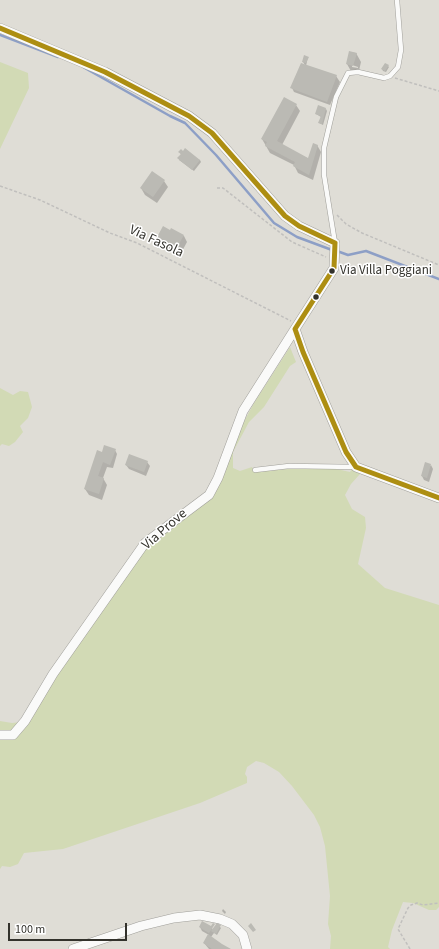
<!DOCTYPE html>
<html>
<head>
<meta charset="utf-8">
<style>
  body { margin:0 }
  #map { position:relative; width:439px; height:949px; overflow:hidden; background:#dfddd6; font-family:"Source Sans 3",sans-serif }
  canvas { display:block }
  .scale { position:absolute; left:8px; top:923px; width:119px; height:18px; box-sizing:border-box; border:2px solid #33322c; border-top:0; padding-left:5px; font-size:12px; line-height:14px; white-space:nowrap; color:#33322c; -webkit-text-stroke:3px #fff; paint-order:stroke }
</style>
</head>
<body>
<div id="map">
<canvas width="439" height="949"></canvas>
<div class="scale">100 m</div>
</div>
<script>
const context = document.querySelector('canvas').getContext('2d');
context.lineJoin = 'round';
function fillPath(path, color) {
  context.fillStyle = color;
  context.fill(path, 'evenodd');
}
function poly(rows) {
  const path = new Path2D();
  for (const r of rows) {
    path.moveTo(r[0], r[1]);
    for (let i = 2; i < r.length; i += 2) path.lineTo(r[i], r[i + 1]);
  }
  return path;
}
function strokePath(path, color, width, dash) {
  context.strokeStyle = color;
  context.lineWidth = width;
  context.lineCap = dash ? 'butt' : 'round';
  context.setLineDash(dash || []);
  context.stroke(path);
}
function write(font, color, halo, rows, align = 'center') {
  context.font = font + ' "Source Sans 3",sans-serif';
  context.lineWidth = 3;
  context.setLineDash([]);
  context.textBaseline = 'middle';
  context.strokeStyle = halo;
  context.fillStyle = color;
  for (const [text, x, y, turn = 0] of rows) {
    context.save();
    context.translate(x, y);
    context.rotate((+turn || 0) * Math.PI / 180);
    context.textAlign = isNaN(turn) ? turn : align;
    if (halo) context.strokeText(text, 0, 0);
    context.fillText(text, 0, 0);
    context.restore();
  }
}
fillPath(poly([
  [0,62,28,73,29,88,0,149],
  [290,347,296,362,290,366,264,407,249,422,233,452,233,468,240,471,252,467,254,472,323,466,350,472,352,469,360,474,351,484,345,495,352,509,365,517,366,528,358,564,385,588,439,605,439,907,436,910,429,910,413,903,403,902,392,930,388,947,390,949,330,949,331,936,328,924,330,896,325,846,320,827,314,815,292,786,279,772,264,763,256,761,247,767,245,774,247,777,247,783,200,803,63,849,24,853,18,864,10,867,2,866,0,869,0,721,12,723,21,722,148,538,201,501,254,403],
  [0,388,13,395,20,391,28,392,32,407,28,418,20,426,23,432,15,442,9,446,2,444,0,446]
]), '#d2dab5');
fillPath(poly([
  [350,52,356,53,361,62,358,75,352,73,347,64],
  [352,65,358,67,358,68,352,67],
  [308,57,306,66,336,76,340,82,330,105,294,92,292,88,305,65,303,62],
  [388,66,389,67,386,72,383,71,382,69],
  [296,105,300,111,282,145,309,159,317,145,321,152,313,180,298,173,294,165,270,153,262,139],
  [326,109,327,111,323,125,319,123,321,117,316,114],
  [180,152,200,160,201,162,194,171,179,160,181,155],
  [164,181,168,187,157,203,145,195,141,188],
  [184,236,187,242,180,255,161,245,158,239],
  [115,450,117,454,113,468,107,467,103,478,107,485,102,500,89,495,85,489,104,454],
  [147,462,150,466,146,476,129,469,126,465],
  [431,465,433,469,429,482,424,480,422,476],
  [223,909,226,912,225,914,222,911],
  [217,924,221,928,217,935,214,933,211,937,228,949,209,949,204,943,209,935,202,931,200,927,212,928,213,930]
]), '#0003');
strokePath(poly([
  [0,35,58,57],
  [83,67,170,116,185,123,216,155,274,223,297,237,332,250],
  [337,251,348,255,366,251,439,279]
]), '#8d9fc6', 2.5);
fillPath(poly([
  [349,51,357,53,353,66,346,64],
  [304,55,309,57,306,63,302,62],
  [301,63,337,75,327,102,290,88],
  [385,63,389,65,385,71,381,69],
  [284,97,297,104,277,141,308,158,313,143,318,145,309,175,293,166,295,162,265,146,267,142,261,139],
  [318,105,326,108,322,124,318,123,321,116,315,114],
  [185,148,200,160,192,170,177,158,181,154,178,152,181,149,183,151],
  [152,171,165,180,153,197,140,188],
  [163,226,170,230,171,228,184,235,176,249,156,239],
  [104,445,116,449,110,465,103,462,98,476,104,478,99,494,84,489,97,450,102,452],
  [129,454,148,461,144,472,125,465],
  [425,462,431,464,427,478,421,476],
  [202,921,211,926,213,923,215,924,209,933,199,927],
  [217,923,221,925,216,934,211,931],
  [251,923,256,930,253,932,248,926],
  [208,934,222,944,231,949,212,949,203,943]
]), '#bbbab4');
const lane = poly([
  [335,243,324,175,324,148,336,97,348,73,358,72,384,78,390,76,398,67,401,50,397,0],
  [255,470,289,466,355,467]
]);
const street = poly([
  [0,28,105,72,189,116,212,133,285,216,299,226,335,243,334,268,295,329,303,352,346,452,356,467,439,498],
  [0,735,13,735,25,721,53,674,145,543,209,495,218,478,243,411,295,329],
  [73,949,141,926,174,918,200,915,220,919,232,924,243,935,247,949]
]);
strokePath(lane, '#a09f9a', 5.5);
strokePath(street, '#a09f9a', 10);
strokePath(poly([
  [395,78,439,91],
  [0,186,40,200,110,233,137,243,291,321],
  [217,188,223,188,292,242,326,257],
  [337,215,346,224,362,233,439,265],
  [410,949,398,929,408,908,411,905,417,903,423,905,439,903]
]), '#c0bfbd', 1.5, [3, 2]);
strokePath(lane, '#fafaf9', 4.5);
strokePath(street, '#fafaf9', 9);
strokePath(poly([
  [0,28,105,72,189,116,212,133,285,216,299,226,335,243],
  [335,243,334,268,295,329,303,352,346,452,356,467,439,498]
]), '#ad8e12', 5);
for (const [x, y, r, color] of [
  [332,271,3.5,"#33322c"],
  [316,297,3.5,"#33322c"]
]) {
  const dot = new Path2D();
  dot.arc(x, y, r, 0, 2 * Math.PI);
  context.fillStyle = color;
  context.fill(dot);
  strokePath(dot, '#fff', 1.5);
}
write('13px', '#33322c', '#fff', [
  ["Via Villa Poggiani",340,271]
], 'left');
write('14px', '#33322c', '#fff', [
  ["Via Fasola",156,242,25],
  ["Via Prove",165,530,-41]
]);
</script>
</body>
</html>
